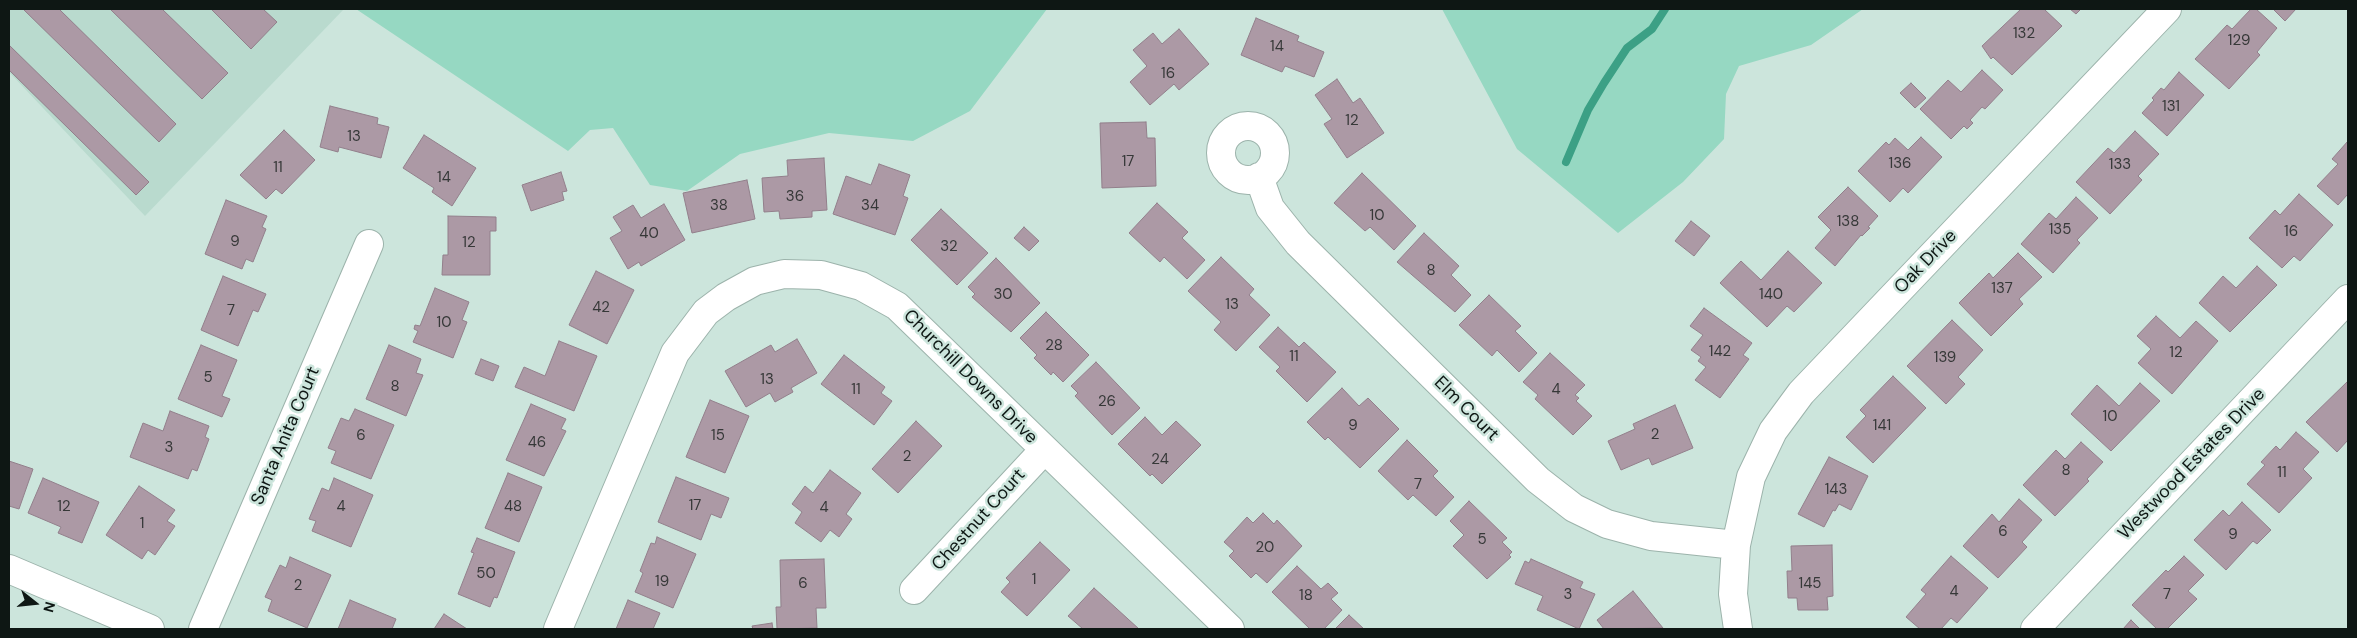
<!DOCTYPE html>
<html>
<head>
<meta charset="utf-8">
<style>
  body { margin:0 }
  #map { position:relative; width:2357px; height:638px; overflow:hidden; background:#cce5dc; font-family:"DM Sans",sans-serif }
  canvas { display:block }
  .frame { position:absolute; inset:0; border:10px solid #0e1714; pointer-events:none }
  .north { position:absolute; left:10px; top:578px; width:50px; height:50px; -webkit-text-stroke:4px #cce5dc; paint-order:stroke; rotate:106deg; font-size:14px; font-weight:700; line-height:20px; text-align:center; color:#0e1714 }
  .north::after { content:''; display:block; margin:auto; width:18px; height:22px; background:#0e1714; clip-path:polygon(50% 0,100% 100%,50% 72%,0 100%) }
</style>
</head>
<body>
<div id="map">
<canvas width="2357" height="638"></canvas>
<div class="frame"></div>
<div class="north">N</div>
</div>
<script>
const context = document.querySelector('canvas').getContext('2d');
context.lineJoin = 'round';
function fillPath(path, color) {
  context.fillStyle = color;
  context.fill(path, 'evenodd');
}
function poly(rows) {
  const path = new Path2D();
  for (const r of rows) {
    if (r.length === 3) {
      path.moveTo(r[0] + r[2], r[1]);
      path.arc(r[0], r[1], r[2], 0, 2 * Math.PI);
      continue;
    }
    path.moveTo(r[0], r[1]);
    for (let i = 2; i < r.length; i += 2) path.lineTo(r[i], r[i + 1]);
  }
  return path;
}
function strokePath(path, color, width, dash) {
  context.strokeStyle = color;
  context.lineWidth = width;
  context.lineCap = dash ? 'butt' : 'round';
  context.setLineDash(dash || []);
  context.stroke(path);
}
function write(font, color, halo, rows, align = 'center') {
  context.font = font + ' "DM Sans",sans-serif';
  context.lineWidth = 5;
  context.setLineDash([]);
  context.textBaseline = 'middle';
  context.strokeStyle = halo;
  context.fillStyle = color;
  for (const [text, x, y, turn = 0] of rows) {
    context.save();
    context.translate(x, y);
    context.rotate((+turn || 0) * Math.PI / 180);
    context.textAlign = isNaN(turn) ? turn : align;
    if (halo) context.strokeText(text, 0, 0);
    context.fillText(text, 0, 0);
    context.restore();
  }
}
fillPath(poly([
  [9,9,344,9,145,216,9,72]
]), '#b9dace');
fillPath(poly([
  [356,9,1047,9,970,111,913,141,829,133,740,154,687,191,650,185,613,128,590,130,568,151],
  [1442,9,1863,9,1811,45,1739,66,1726,94,1724,139,1683,182,1618,233,1517,149]
]), '#96d8c2');
strokePath(poly([
  [1566,162,1588,110,1604,83,1627,48,1652,29,1665,9]
]), '#3ca085', 8);
const building = poly([
  [23,9,59,9,176,124,159,142,23,9],
  [110,9,162,9,228,73,202,99,110,9],
  [211,9,263,9,277,22,251,49,211,9],
  [2021,9,2044,9,2062,26,2012,75,1993,57,1991,59,1982,46,2021,9],
  [2070,9,2081,9,2076,14,2070,9],
  [2251,9,2256,9,2277,28,2257,52,2260,55,2229,89,2195,59,2227,25,2232,29,2251,9],
  [2273,9,2296,9,2285,21,2273,9],
  [1256,18,1299,36,1297,41,1324,52,1314,77,1285,66,1282,72,1241,55,1256,18],
  [1179,29,1209,64,1179,90,1174,84,1150,105,1130,82,1147,66,1133,50,1153,33,1162,44,1179,29],
  [9,45,149,182,136,195,9,70,9,45],
  [1982,70,2003,90,1985,109,1982,107,1970,120,1973,123,1967,129,1964,126,1951,139,1920,109,1948,80,1961,92,1982,70],
  [2179,72,2204,95,2167,136,2142,113,2154,100,2152,98,2161,88,2164,90,2179,72],
  [1337,79,1353,103,1360,98,1384,133,1347,158,1324,124,1332,119,1315,95,1337,79],
  [1911,83,1926,98,1915,108,1900,93,1911,83],
  [330,106,378,118,377,124,389,127,381,158,339,147,338,152,320,147,330,106],
  [1146,122,1147,138,1155,138,1156,186,1102,188,1100,123,1146,122],
  [284,130,315,160,282,194,276,189,266,199,240,175,284,130],
  [2135,131,2159,154,2138,176,2142,180,2110,214,2076,182,2108,148,2114,153,2135,131],
  [424,135,476,168,452,206,432,192,434,188,403,168,424,135],
  [1921,137,1942,157,1908,193,1903,188,1890,202,1858,171,1886,142,1889,145,1895,138,1908,150,1921,137],
  [2348,141,2348,194,2338,205,2317,186,2338,164,2332,159,2348,141],
  [824,158,827,210,812,211,812,217,780,219,779,211,764,212,762,178,788,176,787,160,824,158],
  [879,164,910,175,903,196,908,198,895,235,833,214,846,176,871,185,879,164],
  [561,172,567,191,562,192,564,200,531,211,522,185,561,172],
  [1362,173,1416,226,1394,250,1370,227,1365,231,1334,203,1362,173],
  [747,180,755,219,692,233,683,193,747,180],
  [1848,187,1878,216,1868,227,1870,228,1862,236,1861,235,1835,266,1815,248,1831,230,1818,217,1848,187],
  [2299,194,2333,225,2300,261,2294,256,2282,268,2249,238,2275,210,2280,215,2299,194],
  [2076,197,2098,218,2077,240,2080,243,2053,273,2021,244,2049,213,2056,219,2076,197],
  [226,200,267,216,262,227,266,229,253,262,246,259,242,269,205,254,226,200],
  [1157,203,1188,232,1182,238,1205,260,1187,279,1164,257,1160,262,1129,233,1157,203],
  [664,204,685,240,641,266,639,262,628,269,610,238,622,231,613,217,633,205,641,218,664,204],
  [941,209,988,253,957,285,911,240,941,209],
  [448,216,496,217,496,231,490,231,490,275,442,275,443,255,448,255,448,216],
  [1691,221,1710,236,1694,256,1675,241,1691,221],
  [1024,227,1039,241,1029,251,1014,238,1024,227],
  [1424,233,1459,266,1451,275,1471,295,1455,312,1397,262,1424,233],
  [1788,251,1822,283,1794,312,1787,306,1767,327,1720,283,1741,261,1761,280,1788,251],
  [2018,253,2042,277,2019,299,2023,304,1991,336,1959,303,1989,273,1993,278,2018,253],
  [1221,257,1254,289,1249,295,1270,315,1236,351,1214,330,1221,322,1188,291,1221,257],
  [996,258,1040,303,1011,332,972,297,975,294,968,287,996,258],
  [2257,266,2277,285,2230,332,2199,303,2223,276,2236,288,2257,266],
  [596,271,634,290,607,344,569,325,596,271],
  [223,276,266,294,258,312,253,310,238,346,201,330,223,276],
  [435,288,469,302,462,320,467,322,453,358,413,342,418,331,414,329,415,325,420,326,435,288],
  [1489,295,1521,326,1515,331,1537,353,1519,372,1497,350,1492,356,1459,325,1489,295],
  [1704,308,1752,343,1743,355,1749,359,1720,398,1695,380,1706,367,1698,361,1701,357,1691,350,1703,335,1690,326,1704,308],
  [1046,312,1089,355,1063,382,1053,372,1051,375,1034,358,1037,355,1020,338,1046,312],
  [2156,316,2180,338,2196,321,2218,341,2172,394,2138,363,2151,349,2137,336,2156,316],
  [1952,320,1983,350,1958,377,1965,384,1946,404,1907,366,1952,320],
  [1278,327,1299,347,1304,342,1336,372,1307,402,1276,371,1280,367,1259,347,1278,327],
  [797,339,817,373,791,388,793,392,775,402,770,393,746,407,725,371,771,345,775,352,797,339],
  [559,341,597,356,574,411,515,387,524,367,545,376,559,341],
  [201,345,237,360,222,396,230,399,222,417,178,399,201,345],
  [389,345,421,359,416,373,423,375,406,416,366,399,389,345],
  [1550,353,1585,385,1575,395,1579,398,1576,401,1592,416,1573,435,1535,399,1538,395,1523,382,1550,353],
  [844,355,885,387,881,393,892,401,874,425,821,384,844,355],
  [481,359,499,366,493,381,475,374,481,359],
  [1096,362,1140,408,1112,435,1075,396,1078,393,1071,386,1096,362],
  [1893,376,1926,408,1873,463,1846,437,1866,416,1860,410,1893,376],
  [2348,381,2348,440,2337,452,2306,422,2348,381],
  [2140,383,2160,401,2111,451,2071,414,2097,385,2119,406,2140,383],
  [1342,388,1359,406,1368,398,1399,429,1360,468,1328,437,1325,440,1307,422,1342,388],
  [710,400,749,416,725,473,686,457,710,400],
  [531,404,566,419,561,429,566,431,544,476,506,460,531,404],
  [1675,405,1693,448,1652,465,1649,458,1621,470,1608,441,1635,429,1633,424,1675,405],
  [355,409,394,425,371,479,331,463,336,451,328,448,341,418,349,421,355,409],
  [170,411,209,426,205,437,209,439,197,471,192,469,188,479,130,457,143,423,163,431,170,411],
  [1145,417,1162,435,1176,421,1201,445,1162,484,1152,474,1150,476,1118,444,1145,417],
  [916,421,942,446,898,493,872,469,916,421],
  [2296,432,2319,452,2303,469,2312,478,2279,513,2247,484,2265,465,2261,462,2276,446,2280,450,2296,432],
  [1407,440,1438,471,1433,476,1454,497,1436,516,1413,495,1408,500,1378,471,1407,440],
  [2081,442,2103,462,2087,479,2089,481,2055,516,2023,485,2056,450,2065,459,2081,442],
  [1829,457,1868,476,1851,510,1839,504,1835,511,1833,510,1824,527,1798,514,1829,457],
  [9,461,33,469,19,509,9,506,9,461],
  [830,470,861,493,846,514,852,519,839,537,830,530,821,542,795,523,802,512,792,504,805,486,813,493,830,470],
  [508,473,542,487,519,542,485,528,508,473],
  [676,477,729,498,721,518,711,514,701,540,658,522,676,477],
  [43,478,99,502,82,543,58,533,61,527,28,513,43,478],
  [334,478,373,495,351,547,312,531,316,521,309,519,322,488,329,491,334,478],
  [139,486,175,510,167,521,175,526,155,555,148,550,142,559,106,535,139,486],
  [2019,499,2042,520,2022,542,2027,547,1998,578,1963,546,1992,514,1999,522,2019,499],
  [1469,501,1507,538,1502,542,1512,552,1509,555,1511,557,1487,579,1453,546,1464,535,1450,521,1469,501],
  [2242,502,2271,530,2257,544,2253,541,2226,570,2194,540,2223,510,2229,516,2242,502],
  [1263,513,1274,524,1277,520,1302,546,1267,583,1256,573,1251,578,1229,556,1234,551,1224,542,1247,517,1253,523,1263,513],
  [657,537,696,554,673,608,635,592,643,573,640,571,651,543,655,544,657,537],
  [477,538,515,552,497,598,494,597,490,607,458,594,474,553,471,552,477,538],
  [1040,542,1070,570,1027,616,1001,592,1010,582,1006,578,1040,542],
  [1832,545,1833,596,1827,597,1828,610,1798,610,1797,598,1788,598,1787,571,1792,571,1791,546,1832,545],
  [1951,556,1988,588,1957,623,1951,618,1941,629,1920,629,1906,617,1926,594,1921,590,1951,556],
  [2184,556,2204,575,2188,591,2197,599,2167,629,2157,629,2132,605,2166,570,2168,572,2184,556],
  [290,557,331,575,307,628,268,611,272,600,265,597,280,565,286,568,290,557],
  [824,559,826,608,816,608,817,628,777,629,776,607,781,607,780,560,824,559],
  [1531,559,1583,582,1580,588,1595,594,1579,629,1537,610,1543,596,1515,584,1525,561,1529,563,1531,559],
  [1297,566,1321,589,1328,583,1338,593,1331,599,1342,610,1324,629,1310,629,1272,592,1297,566],
  [1094,588,1139,629,1083,629,1068,616,1094,588],
  [1633,591,1663,628,1604,629,1597,620,1633,591],
  [350,600,396,619,392,629,338,629,350,600],
  [628,600,660,613,653,629,616,629,628,600],
  [444,614,467,629,434,629,444,614],
  [1349,615,1364,629,1335,629,1349,615],
  [2131,620,2140,629,2123,629,2131,620],
  [772,623,773,629,753,629,752,626,772,623]
]);
fillPath(building, '#ac99a5');
strokePath(building, '#927f8b', 1);
const street = poly([
  [1248,153,27],
  [1259,177,1270,208,1298,243,1538,480,1574,508,1607,524,1651,536,1736,545],
  [9,569,150,629],
  [914,590,1044,450],
  [203,629,369,244],
  [558,629,675,353,706,312,726,297,755,281,784,274,821,275,861,286,897,306,1230,629],
  [1738,629,1733,594,1736,545,1751,477,1773,431,1801,393,2167,9],
  [2035,629,2348,299]
]);
strokePath(street, '#9cb3ab', 30);
strokePath(street, '#fff', 28);
write('15px', '#363838', null, [
  ["132",2024,34],
  ["129",2239,41],
  ["14",1277,47],
  ["16",1168,74],
  ["131",2171,107],
  ["12",1352,121],
  ["13",354,137],
  ["17",1128,162],
  ["136",1900,164],
  ["133",2120,165],
  ["11",278,168],
  ["14",444,178],
  ["36",795,197],
  ["38",719,206],
  ["34",870,206],
  ["10",1377,216],
  ["138",1848,222],
  ["135",2060,230],
  ["16",2291,232],
  ["40",649,234],
  ["9",235,242],
  ["12",469,243],
  ["32",949,247],
  ["8",1431,271],
  ["137",2002,289],
  ["30",1003,295],
  ["140",1771,295],
  ["13",1232,305],
  ["42",601,308],
  ["7",231,311],
  ["10",444,323],
  ["28",1054,346],
  ["142",1720,352],
  ["12",2176,353],
  ["11",1294,357],
  ["139",1945,358],
  ["5",208,378],
  ["13",767,380],
  ["8",395,387],
  ["11",856,390],
  ["4",1556,390],
  ["26",1107,402],
  ["10",2110,417],
  ["9",1353,426],
  ["141",1882,426],
  ["2",1655,435],
  ["6",361,436],
  ["15",718,436],
  ["46",537,443],
  ["3",169,448],
  ["2",907,457],
  ["24",1160,460],
  ["8",2066,471],
  ["11",2282,473],
  ["7",1418,485],
  ["143",1836,490],
  ["17",695,506],
  ["12",64,507],
  ["4",341,507],
  ["48",513,507],
  ["4",824,508],
  ["1",142,524],
  ["6",2003,532],
  ["9",2233,535],
  ["5",1482,540],
  ["20",1265,548],
  ["50",486,574],
  ["1",1034,580],
  ["19",662,582],
  ["6",803,584],
  ["145",1810,584],
  ["2",298,586],
  ["4",1954,592],
  ["3",1568,595],
  ["7",2167,595],
  ["18",1306,596]
]);
write('18px', '#0e1714', '#cce5dc', [
  ["Oak Drive",1926,262,-46],
  ["Churchill Downs Drive",970,377,45],
  ["Elm Court",1466,409,45],
  ["Santa Anita Court",286,436,-67],
  ["Westwood Estates Drive",2192,464,-46],
  ["Chestnut Court",979,520,-48]
]);
</script>
</body>
</html>
